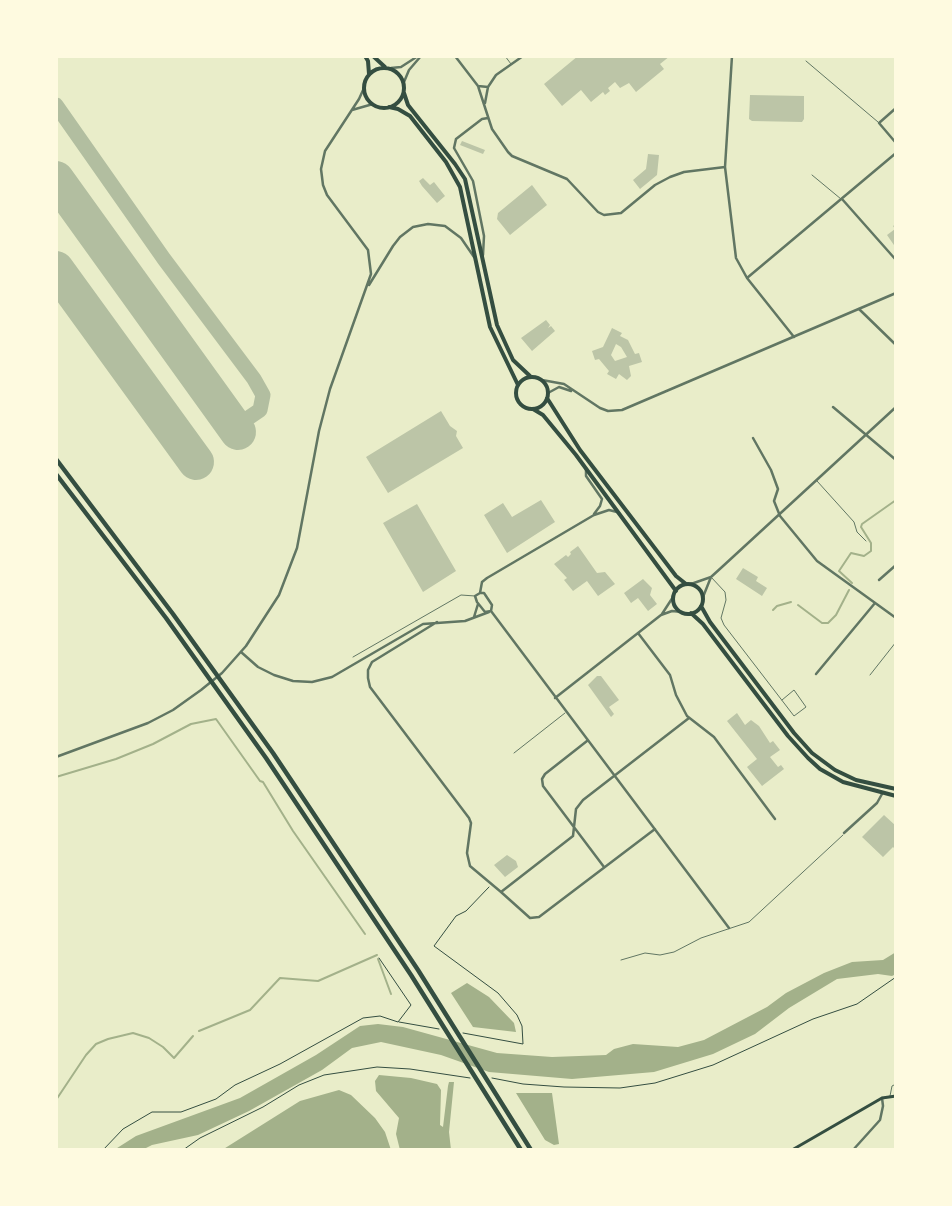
<!DOCTYPE html>
<html>
<head>
<meta charset="utf-8">
<style>
  body { margin:0 }
  #map { position:relative; width:952px; height:1206px; overflow:hidden; background:#e9edc9; font-family:"Roboto Condensed",sans-serif }
  canvas { display:block }
  .frame { position:absolute; inset:0; border:58px solid #fefae0; pointer-events:none }
</style>
</head>
<body>
<div id="map">
<canvas width="952" height="1206"></canvas>
<div class="frame"></div>
</div>
<script>
const context = document.querySelector('canvas').getContext('2d');
context.lineJoin = 'round';
function fillPath(path, color) {
  context.fillStyle = color;
  context.fill(path, 'evenodd');
}
function poly(rows) {
  const path = new Path2D();
  for (const r of rows) {
    if (r.length === 3) {
      path.moveTo(r[0] + r[2], r[1]);
      path.arc(r[0], r[1], r[2], 0, 2 * Math.PI);
      continue;
    }
    path.moveTo(r[0], r[1]);
    for (let i = 2; i < r.length; i += 2) path.lineTo(r[i], r[i + 1]);
  }
  return path;
}
function strokePath(path, color, width, dash) {
  context.strokeStyle = color;
  context.lineWidth = width;
  context.lineCap = dash ? 'butt' : 'round';
  context.setLineDash(dash || []);
  context.stroke(path);
}
fillPath(poly([
  [896,952,896,974,892,976,878,974,837,979,789,1008,755,1034,713,1054,654,1072,572,1079,489,1072,441,1055,381,1042,352,1048,322,1070,249,1111,198,1135,152,1145,142,1150,114,1150,136,1136,240,1098,316,1055,360,1026,378,1024,403,1027,497,1053,552,1057,606,1055,614,1049,633,1044,678,1047,704,1040,767,1007,786,993,824,973,852,962,883,960],
  [467,983,489,997,514,1023,516,1032,473,1027,451,993],
  [379,1075,411,1078,437,1084,441,1090,440,1125,443,1127,448,1086,449,1082,454,1082,449,1132,451,1150,400,1150,396,1134,399,1118,376,1091,375,1081],
  [339,1090,351,1095,375,1118,385,1132,391,1150,222,1150,300,1101],
  [516,1093,552,1093,559,1144,554,1145,545,1140]
]), '#a3b18a');
strokePath(poly([
  [852,583,839,571,851,553,864,556,871,551,871,543,861,527,862,524,896,500],
  [798,605,822,623,828,623,836,615,849,590],
  [773,610,777,606,791,602],
  [56,777,116,759,153,744,191,724,216,719,260,781,263,782,293,831,365,934],
  [378,959,391,994],
  [199,1031,250,1010,280,978,318,981,377,955],
  [56,1100,86,1055,96,1044,108,1039,133,1033,149,1038,163,1047,174,1058,193,1036]
]), '#a3b18a', 2);
strokePath(poly([
  [56,105,164,259,254,379,263,395,260,410,238,425]
]), '#b2bea0', 15);
strokePath(poly([
  [56,179,238,432],
  [56,269,196,462]
]), '#b2bea0', 36);
fillPath(poly([
  [578,56,670,56,660,64,664,69,636,92,629,83,620,88,615,82,608,88,610,91,605,95,603,92,591,102,581,90,562,106,544,84],
  [750,95,804,96,804,119,802,122,752,121,749,119],
  [462,141,485,150,483,154,460,145],
  [648,154,659,155,657,175,640,189,633,180,646,169],
  [423,178,430,185,434,182,445,196,437,203,422,186,419,181],
  [532,185,547,205,510,235,497,219,498,213],
  [896,224,896,248,887,235,895,229,893,226],
  [546,320,550,325,548,328,551,326,555,331,532,351,521,338],
  [612,328,622,333,620,336,628,340,635,354,639,353,642,362,629,366,631,376,627,380,619,374,616,379,607,374,609,371,599,359,595,360,592,351,603,347],
  [616,344,621,347,627,357,615,361,611,355],
  [441,411,450,426,457,431,456,436,463,448,388,493,366,457],
  [541,500,555,522,507,553,484,515,503,503,512,517],
  [417,504,456,571,423,592,383,523],
  [578,546,597,573,605,572,615,584,598,596,587,581,573,591,564,580,567,578,554,564,566,555,568,557,571,554,570,552],
  [743,568,758,577,756,581,767,588,762,596,736,579],
  [643,579,652,588,650,595,657,604,648,611,638,598,631,603,624,593],
  [597,676,601,676,619,700,609,707,614,714,611,717,588,685],
  [737,713,745,725,751,720,759,726,770,743,773,741,780,750,770,757,778,767,781,765,784,769,762,786,747,767,757,759,727,721],
  [884,815,896,826,896,850,893,847,883,857,862,837],
  [507,855,516,861,518,867,505,877,494,865]
]), '#bcc5a7');
strokePath(poly([
  [399,1022,439,1029],
  [463,1033,523,1044,522,1026,517,1015,498,993,434,946,456,916,466,911,489,887],
  [492,1078,523,1084,564,1087,620,1088,655,1083,713,1065,813,1019,857,1004,896,977],
  [103,1150,123,1129,152,1112,181,1112,216,1099,235,1085,280,1064,363,1018,380,1016,398,1022,411,1005,379,958],
  [183,1150,200,1138,263,1107,299,1085,324,1075,377,1067,410,1069,470,1078]
]), '#344e41', 1);
strokePath(poly([
  [505,56,511,64],
  [806,61,878,122],
  [812,175,841,199],
  [817,481,854,522,857,532,866,541],
  [711,577,725,592,726,600,721,618,724,625,794,716,806,707,794,690,782,700],
  [353,657,461,595,475,596],
  [870,675,896,642],
  [514,753,565,713],
  [621,960,645,953,660,955,674,952,701,938,749,922,843,835],
  [890,1096,892,1086,896,1084]
]), '#617663', 1);
strokePath(poly([
  [455,56,478,86,492,129,508,152,512,156,567,179,598,212,604,215,621,213,655,185,670,177,684,172,725,167],
  [732,56,725,167,736,258,747,278,794,337],
  [478,86,488,87],
  [485,103,488,87,496,75,523,56],
  [896,108,879,123,896,143],
  [842,199,896,260],
  [483,255,484,236,473,181,454,148,456,139,482,119,488,118],
  [747,278,896,153],
  [859,309,896,345],
  [833,407,896,460],
  [753,438,771,470,778,489,774,501,780,516,817,561,896,618],
  [586,469,586,476,602,499,600,506,594,514],
  [879,580,896,565],
  [691,584,711,577,722,567,896,407],
  [480,593,482,582,487,578,594,515,609,510,617,512],
  [480,593,484,593,492,605,491,611,485,612,477,602,475,596,480,593],
  [703,597,711,577],
  [491,611,729,928],
  [662,614,673,597],
  [474,617,478,604],
  [437,622,372,662,368,670,368,678,370,687,469,818,471,823,467,853,470,866,501,892,573,836,576,809,583,800,689,718],
  [638,633,670,675,676,695,687,716,714,737,775,819],
  [241,652,258,667,274,675,293,681,312,682,332,677,423,624,465,621,489,612],
  [816,674,875,603],
  [555,698,661,615,672,611,682,612],
  [587,741,545,774,542,779,543,786,604,867],
  [844,833,877,803,882,794],
  [501,892,530,918,539,917,655,829],
  [853,1150,880,1120,883,1106,882,1098]
]), '#617663', 2.5);
strokePath(poly([
  [391,68,401,67,418,56],
  [404,82,409,70,421,56],
  [352,110,373,104],
  [369,285,393,246,400,237,413,227,428,224,445,226,461,238,474,257],
  [542,380,564,384,600,408,608,411,622,410,896,293],
  [548,393,559,387,571,391],
  [56,757,148,723,173,710,201,690,222,673,246,646,279,595,297,548,319,431,330,389,371,274,368,250,327,195,323,185,321,169,325,151,359,99,364,88]
]), '#617663', 2.5);
strokePath(poly([
  [792,1150,882,1098,896,1096]
]), '#344e41', 3);
strokePath(poly([
  [365,56,368,61,369,74],
  [373,56,385,67],
  [384,88,20],
  [404,93,408,105,455,164,465,179,497,325,513,360,530,376],
  [389,107,398,109,410,116,446,162,460,187,490,327,518,385],
  [532,393,16],
  [547,398,580,450,676,576,686,584],
  [533,409,543,415,576,455,676,591],
  [688,599,15],
  [701,606,710,622,794,733,812,753,835,770,856,780,896,789],
  [691,613,703,624,788,736,808,758,820,769,843,782,896,796]
]), '#344e41', 4);
strokePath(poly([
  [56,459,173,614,273,753,418,970,531,1150],
  [56,474,166,618,266,758,411,975,521,1150]
]), '#344e41', 4.5);
</script>
</body>
</html>
